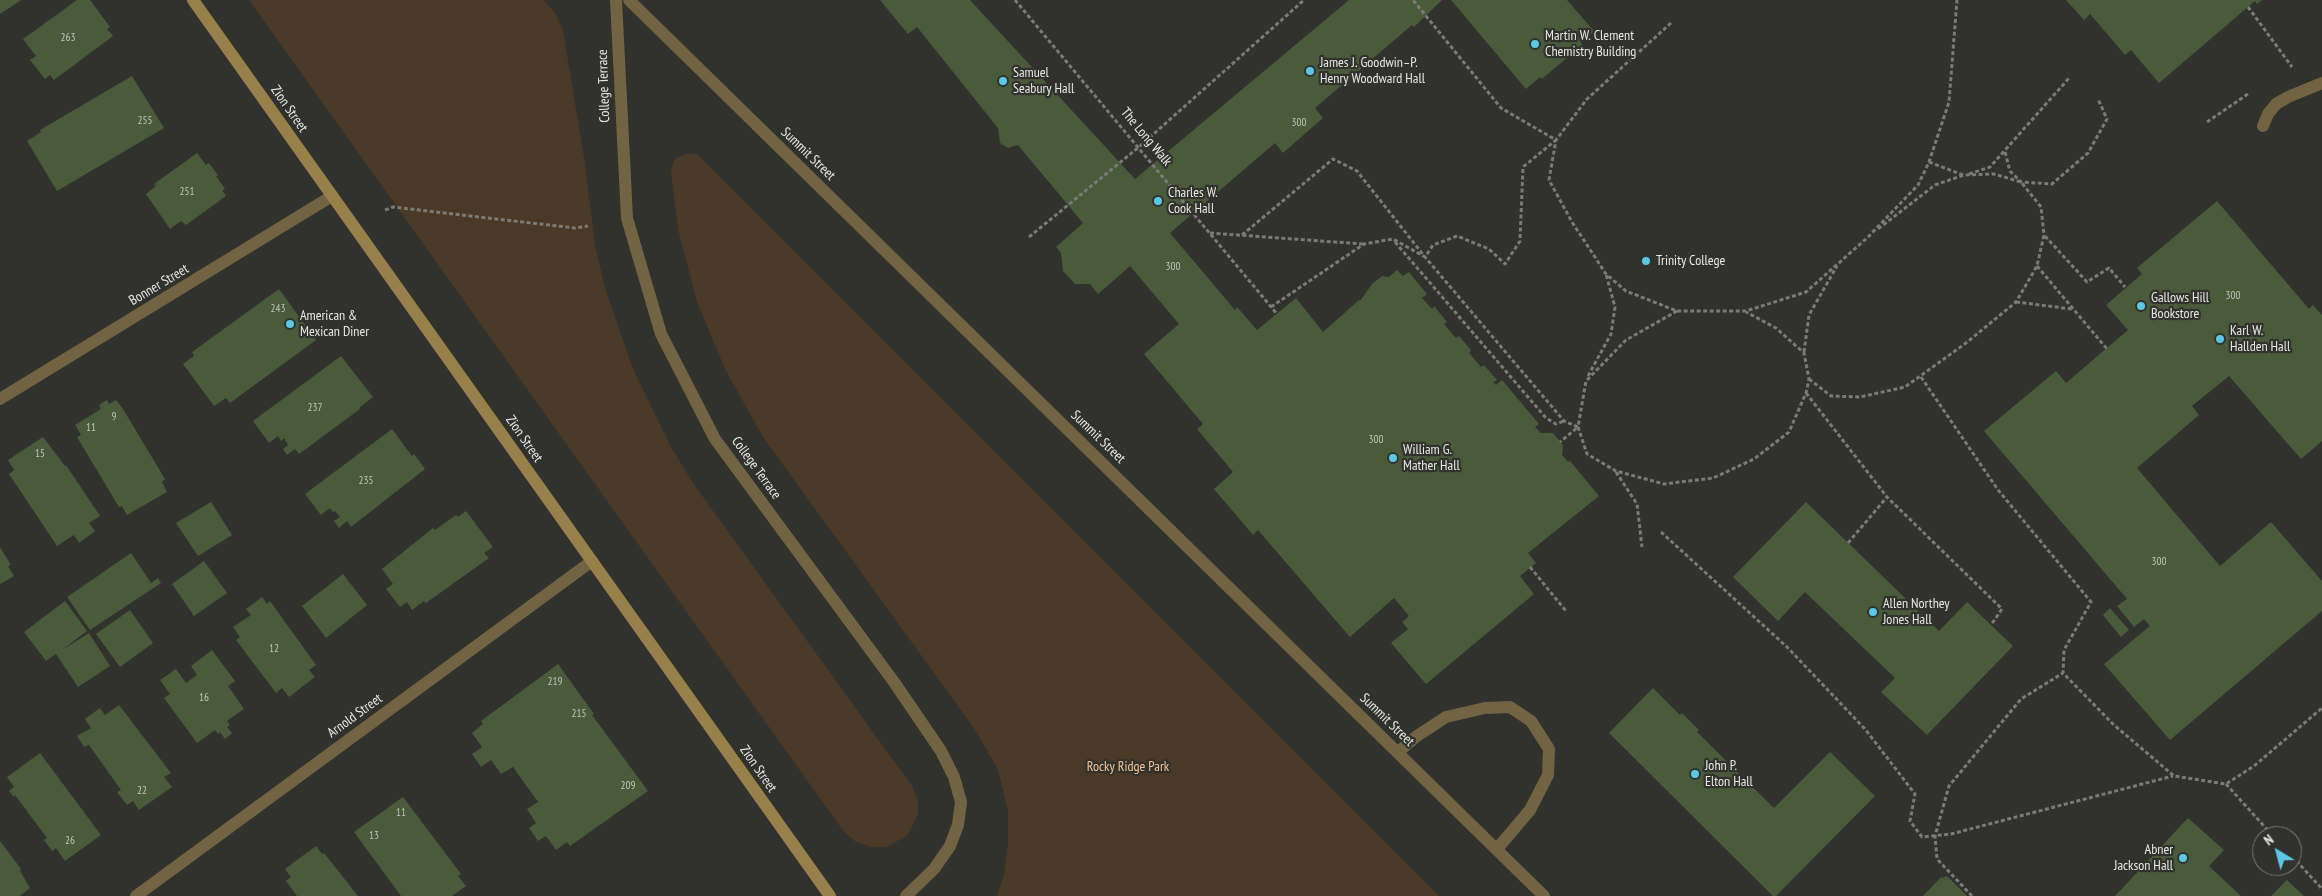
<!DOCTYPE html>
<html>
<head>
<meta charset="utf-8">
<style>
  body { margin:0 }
  #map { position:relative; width:2322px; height:896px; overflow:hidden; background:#31312d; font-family:"PT Sans Narrow",sans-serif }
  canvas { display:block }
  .north { position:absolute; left:2252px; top:826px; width:50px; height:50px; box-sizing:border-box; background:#31312d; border:1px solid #7a7a76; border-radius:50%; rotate:323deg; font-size:14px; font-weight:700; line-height:20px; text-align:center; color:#e7e7e4 }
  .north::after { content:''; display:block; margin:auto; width:18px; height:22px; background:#5bc8e6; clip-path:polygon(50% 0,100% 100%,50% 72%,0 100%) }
</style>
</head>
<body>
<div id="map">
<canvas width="2322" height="896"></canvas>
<div class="north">N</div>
</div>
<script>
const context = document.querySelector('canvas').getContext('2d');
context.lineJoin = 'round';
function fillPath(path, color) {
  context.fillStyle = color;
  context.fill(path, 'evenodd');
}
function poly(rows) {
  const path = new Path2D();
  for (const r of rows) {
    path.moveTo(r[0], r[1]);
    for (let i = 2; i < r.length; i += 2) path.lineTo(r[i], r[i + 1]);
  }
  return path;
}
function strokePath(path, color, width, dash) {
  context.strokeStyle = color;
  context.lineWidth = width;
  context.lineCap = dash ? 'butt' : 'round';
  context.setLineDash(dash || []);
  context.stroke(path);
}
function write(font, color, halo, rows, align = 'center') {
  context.font = font + ' "PT Sans Narrow",sans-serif';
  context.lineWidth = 4.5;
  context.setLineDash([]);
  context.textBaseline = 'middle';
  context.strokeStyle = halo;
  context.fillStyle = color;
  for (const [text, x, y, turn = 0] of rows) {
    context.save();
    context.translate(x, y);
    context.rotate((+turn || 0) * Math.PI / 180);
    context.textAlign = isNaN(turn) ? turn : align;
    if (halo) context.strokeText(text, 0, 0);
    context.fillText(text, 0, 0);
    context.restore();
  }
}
fillPath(poly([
  [249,0,544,0,556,14,563,30,585,164,595,245,605,288,633,369,671,447,693,483,912,786,918,800,918,815,907,836,886,847,871,847,856,842,844,832],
  [684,154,696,154,701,158,1439,896,997,896,1004,875,1008,843,1008,811,998,770,976,731,763,437,726,371,697,302,678,229,671,172,674,160]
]), '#4b3927');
fillPath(poly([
  [0,0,21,0,0,14],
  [77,0,90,0,110,27,107,29,113,36,54,80,50,75,45,79,30,60,36,56,23,39],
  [880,0,970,0,1135,179,1349,0,1442,0,1414,27,1412,25,1315,108,1323,118,1283,153,1275,143,1170,233,1235,310,1237,307,1257,330,1296,298,1323,332,1359,300,1360,301,1372,284,1382,276,1389,277,1397,270,1403,276,1409,272,1427,294,1422,298,1432,309,1434,306,1447,322,1444,324,1456,338,1459,336,1471,350,1469,353,1481,367,1484,365,1497,380,1493,382,1496,385,1502,380,1539,424,1535,427,1541,433,1553,433,1563,445,1562,455,1568,462,1570,461,1599,496,1528,553,1536,563,1520,576,1534,594,1426,684,1391,643,1408,629,1402,622,1409,616,1394,598,1350,637,1258,530,1253,535,1214,489,1233,472,1197,429,1203,424,1144,354,1179,324,1130,266,1098,294,1090,284,1075,284,1063,271,1061,253,1056,247,1083,223,1018,145,1008,148,1000,143,998,128,917,27,908,34],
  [1451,0,1567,0,1594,31,1581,43,1582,45,1542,79,1540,77,1526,89],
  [2066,0,2262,0,2257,4,2255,1,2159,83,2131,50,2125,55,2090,14,2084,20],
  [132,76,164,128,57,191,27,141,41,132,40,130],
  [197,153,206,165,209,163,218,175,216,176,225,189,222,190,226,196,186,225,181,221,170,229,146,194,156,186,154,184],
  [2217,201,2309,309,2313,305,2322,315,2322,441,2301,459,2229,376,2192,406,2199,415,2137,468,2220,566,2271,522,2322,581,2322,611,2170,740,2104,664,2150,626,2144,619,2134,627,2117,606,2127,599,1984,431,2056,371,2066,383,2128,330,2106,305,2142,274,2137,268],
  [279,289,316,340,230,403,226,398,214,406,183,364,194,356,192,352],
  [341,356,373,397,359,408,360,409,299,454,295,449,287,455,283,449,288,445,284,438,281,441,278,436,269,443,253,421],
  [107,400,109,404,116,400,123,409,165,479,162,482,167,492,127,515,122,506,119,507,77,437,81,435,75,425,101,409,99,405],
  [392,429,412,456,414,454,425,469,351,527,347,521,339,528,334,521,340,517,335,511,333,512,330,508,321,515,305,494],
  [43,437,65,466,66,465,100,516,89,523,95,531,79,543,74,535,57,546,9,474,14,470,8,460],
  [211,502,232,535,198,556,176,523],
  [1806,502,1939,631,1967,602,2013,646,1927,735,1881,692,1895,678,1805,592,1778,621,1733,577],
  [466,511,493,547,484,553,489,558,426,603,424,601,412,610,407,602,400,607,386,589,393,584,382,569,433,528,435,530,456,515,458,517],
  [0,547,11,565,8,566,14,576,0,584],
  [131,553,151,583,158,578,161,583,90,630,67,597],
  [204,561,227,593,194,616,172,584],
  [343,574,367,605,326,638,302,606],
  [262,597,267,604,270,601,316,665,309,670,315,677,289,697,282,688,276,693,236,640,240,637,233,627,251,615,246,609],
  [65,601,87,631,62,650,89,633,110,666,78,687,56,654,46,661,24,632],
  [2110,608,2129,630,2121,637,2103,615],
  [130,610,153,643,120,667,96,634],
  [212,650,235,681,228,686,244,709,227,721,230,725,227,727,232,733,225,739,220,732,218,734,215,730,197,743,164,698,170,694,160,680,176,669,186,683,197,675,191,666],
  [558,664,594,714,592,715,648,791,570,846,567,842,556,850,546,836,538,841,529,828,536,823,527,809,538,802,513,767,501,774,491,760,481,767,472,754,482,747,472,733,483,724,481,721],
  [1653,688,1680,715,1682,713,1699,730,1697,732,1774,808,1830,752,1875,796,1776,896,1773,896,1609,733],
  [119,705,171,773,164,777,172,787,139,810,133,801,127,805,117,792,121,790,89,745,84,747,77,736,91,728,85,719,100,708,105,715],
  [40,753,101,835,65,861,56,848,52,851,44,840,47,838,15,795,14,797,9,791,14,787,7,777],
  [403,797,461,874,458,876,466,886,452,896,401,896,354,832],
  [2188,818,2224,850,2209,866,2241,896,2115,896],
  [0,841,21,869,20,871,30,888,20,896,0,896],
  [316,846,322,854,324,853,358,896,297,896,286,881,291,877,285,869],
  [1947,876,1967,896,1923,896,1941,877,1942,878],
  [2287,880,2304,896,2271,896]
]), '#4a5b3b');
strokePath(poly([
  [1015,0,1277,314],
  [2248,7,2292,67],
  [1671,23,1587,99,1556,140,1549,180,1572,222,1606,274,1626,291,1677,311,1746,311,1806,292,1867,238,1918,185,1929,162,1949,102,1957,0],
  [2207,122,2248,94],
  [2005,152,2010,171,2021,182,2052,184,2088,153,2107,119,2098,99],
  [1929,162,1963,175],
  [1969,174,1990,167,2070,77],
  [385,210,393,207,575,228,588,226],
  [1210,233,1363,244],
  [1242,235,1333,159,1357,171,1425,257,1564,421,1578,427,1560,442],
  [2045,236,2087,282,2109,268,2125,287],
  [1029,237,1139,147,1304,0],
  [1395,242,1546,418,1556,424,1564,421],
  [2037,266,2107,349],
  [2016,302,2072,309],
  [1271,307,1364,244,1393,239,1425,257,1433,245,1457,236,1489,249,1505,264,1520,241,1523,167,1556,140,1501,108,1413,0],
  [1677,311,1626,340,1586,381,1578,427,1587,454,1616,471,1664,484,1713,478,1754,459,1789,432,1806,393,1809,379,1804,353,1776,328,1746,312],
  [1804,352,1809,315,1837,266],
  [1588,376,1611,334,1615,307,1606,274],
  [1921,377,1998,490,2091,602,2064,650,2063,673,2114,725,2174,776,2226,784,2254,766,2322,708],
  [1809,379,1831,396,1860,397,1905,387,1966,343,2016,302,2037,266,2044,235,2041,207,2021,182,1994,174,1964,175,1935,185,1878,229],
  [1806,393,1887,497,2002,609,1991,625],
  [1616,472,1637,504,1642,547],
  [1661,532,1787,647,1865,729,1915,794,1910,821,1922,837,1951,834,2173,776],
  [1848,543,1887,497],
  [1530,567,1566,611],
  [2226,784,2273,836],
  [2292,856,2322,889],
  [1972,896,1937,859,1935,836,1949,786,2021,699,2063,673]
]), '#7a7a77', 3, [4, 2.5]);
strokePath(poly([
  [1398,752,1417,736,1446,717,1485,708,1510,707,1531,721,1549,749,1548,775,1530,810,1497,849]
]), '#726443', 12);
strokePath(poly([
  [616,0,627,218,661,334,715,439,894,682,941,751,954,777,961,802,958,825,950,846,934,869,906,896],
  [629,0,1544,896],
  [2263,126,2268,114,2276,104,2288,97,2322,83],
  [0,399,332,196],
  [136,896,592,561]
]), '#726443', 12);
strokePath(poly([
  [193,0,830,896]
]), '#97804a', 12);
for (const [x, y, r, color] of [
  [1535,44,5,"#5bc8e6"],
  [1310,71,5,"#5bc8e6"],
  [1003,81,5,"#5bc8e6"],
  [1158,201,5,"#5bc8e6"],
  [1646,261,5,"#5bc8e6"],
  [2141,306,5,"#5bc8e6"],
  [290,324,5,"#5bc8e6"],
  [2220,339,5,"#5bc8e6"],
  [1393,458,5,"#5bc8e6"],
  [1873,612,5,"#5bc8e6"],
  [1695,774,5,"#5bc8e6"],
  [2183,858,5,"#5bc8e6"]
]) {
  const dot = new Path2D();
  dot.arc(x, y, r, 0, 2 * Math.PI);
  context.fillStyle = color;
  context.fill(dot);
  strokePath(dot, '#31312d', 2);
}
write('11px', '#c0c4ba', null, [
  ["263",68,38],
  ["255",145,121],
  ["300",1299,123],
  ["251",187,192],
  ["300",1173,267],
  ["300",2233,296],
  ["243",278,309],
  ["237",315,408],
  ["9",114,417],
  ["11",91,428],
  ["300",1376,440],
  ["15",40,454],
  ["235",366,481],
  ["300",2159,562],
  ["12",274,649],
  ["219",555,682],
  ["16",204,698],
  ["215",579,714],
  ["209",628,786],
  ["22",142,791],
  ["11",401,813],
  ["13",374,836],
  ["26",70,841]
]);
write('14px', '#e7e7e4', '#31312d', [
  ["Martin W. Clement",1545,36],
  ["Chemistry Building",1545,52],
  ["James J. Goodwin–P.",1320,63],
  ["Henry Woodward Hall",1320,79],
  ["Samuel",1013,73],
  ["Seabury Hall",1013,89],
  ["Charles W.",1168,193],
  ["Cook Hall",1168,209],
  ["Trinity College",1656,261],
  ["Gallows Hill",2151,298],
  ["Bookstore",2151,314],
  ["American &",300,316],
  ["Mexican Diner",300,332],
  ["Karl W.",2230,331],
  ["Hallden Hall",2230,347],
  ["William G.",1403,450],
  ["Mather Hall",1403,466],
  ["Allen Northey",1883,604],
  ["Jones Hall",1883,620],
  ["John P.",1705,766],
  ["Elton Hall",1705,782],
  ["Abner",2173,850,"right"],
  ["Jackson Hall",2173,866,"right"]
], 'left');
write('14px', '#e7e7e4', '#31312d', [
  ["College Terrace",604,86,-92],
  ["Zion Street",289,109,55],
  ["The Long Walk",1146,137,50],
  ["Summit Street",808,154,44],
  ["Bonner Street",159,285,-31],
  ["Summit Street",1098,437,44],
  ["Zion Street",524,439,55],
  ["College Terrace",756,468,54],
  ["Arnold Street",355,716,-36],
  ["Summit Street",1387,720,44],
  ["Zion Street",758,769,55]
]);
write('14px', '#f5c495', '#31312d', [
  ["Rocky Ridge Park",1128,767]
]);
</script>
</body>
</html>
